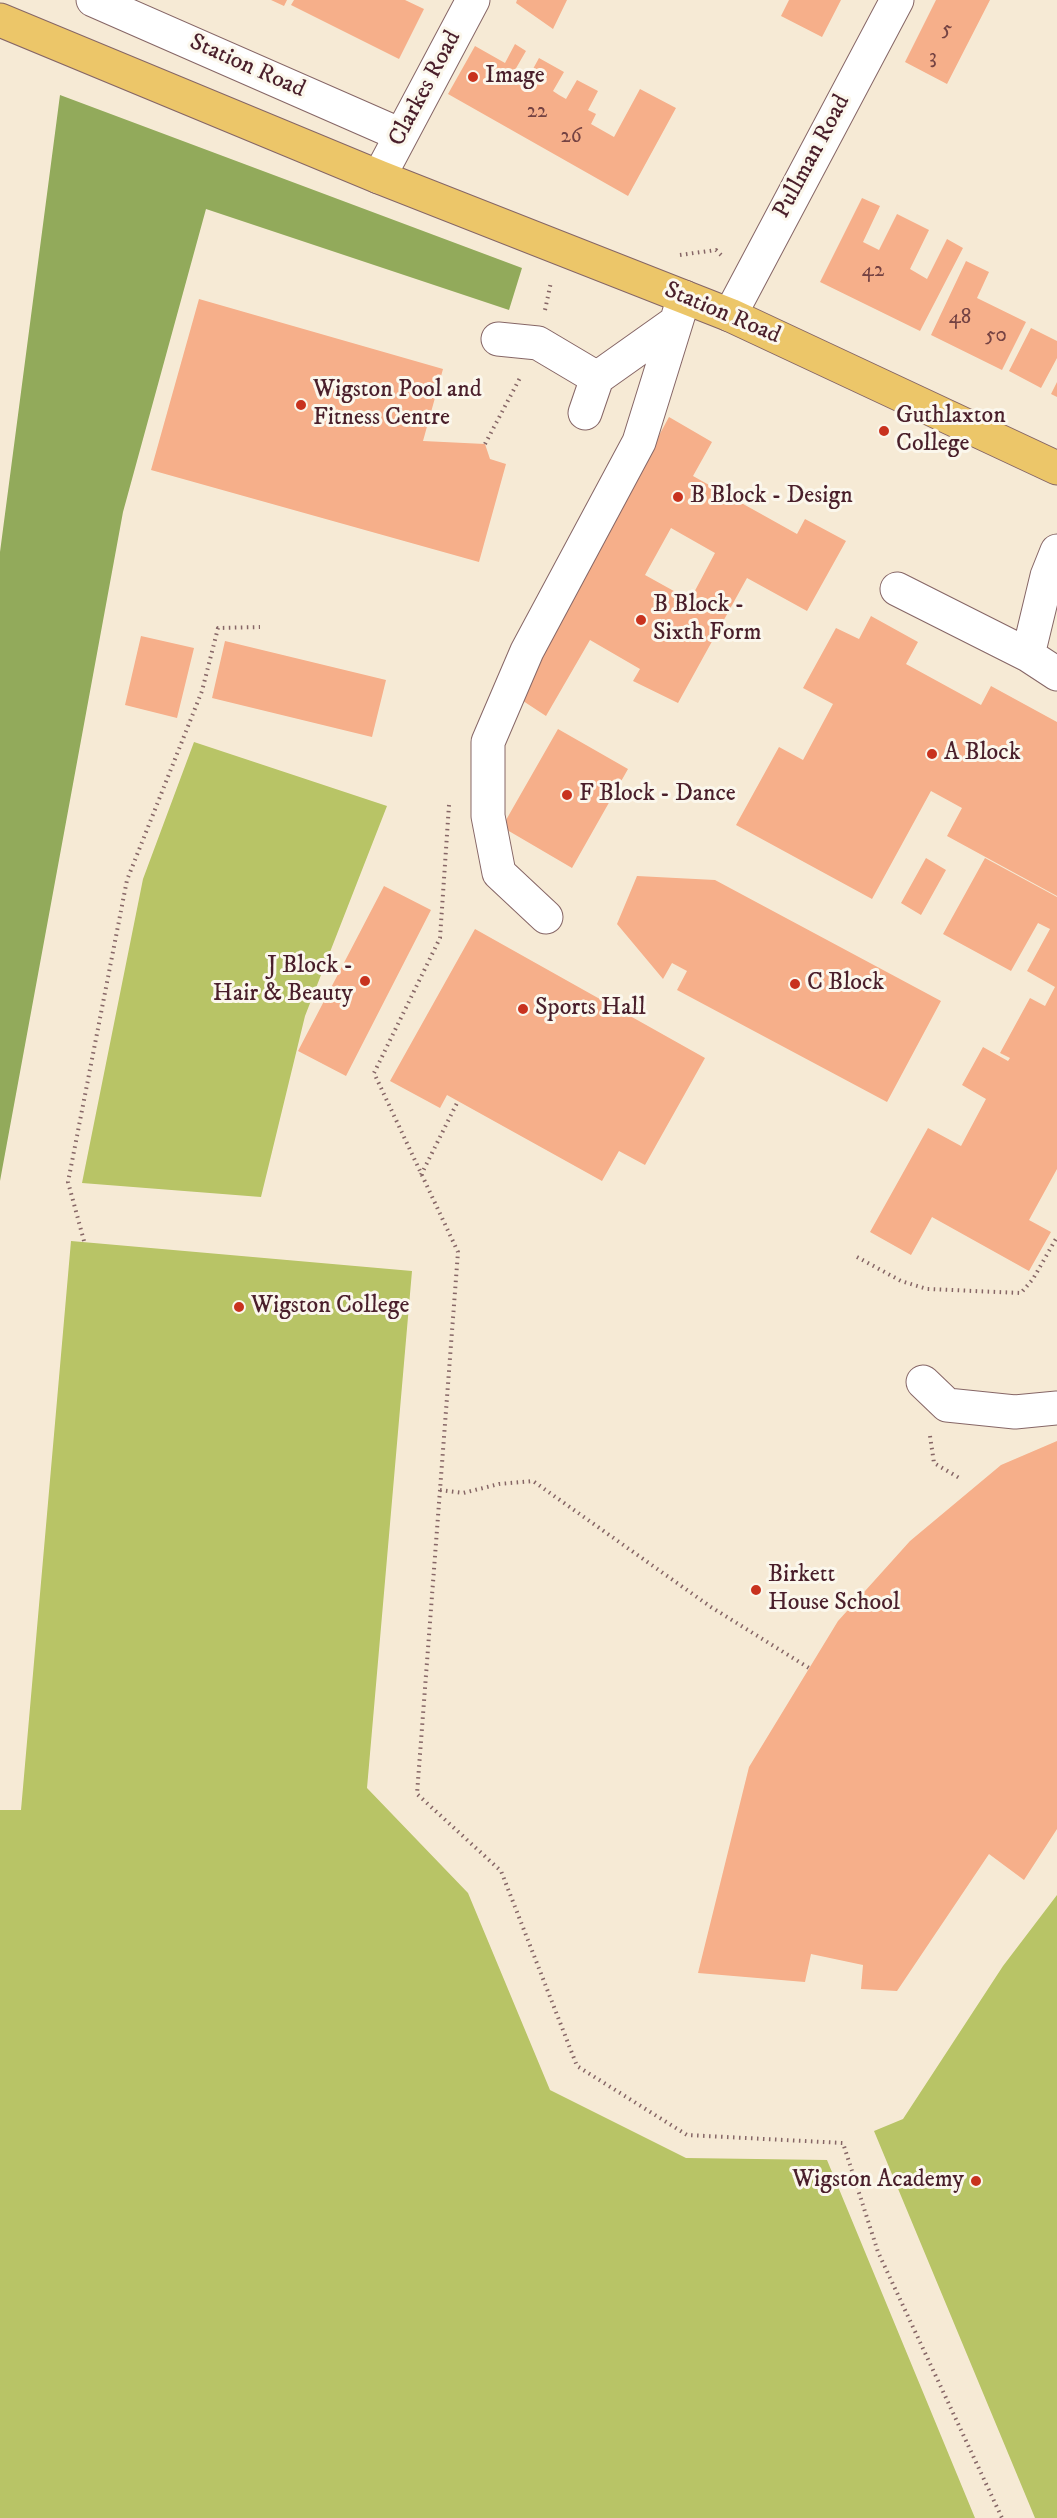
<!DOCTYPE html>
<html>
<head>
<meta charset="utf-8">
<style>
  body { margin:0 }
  canvas { display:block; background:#f6ead5 }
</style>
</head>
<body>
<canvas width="1057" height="2518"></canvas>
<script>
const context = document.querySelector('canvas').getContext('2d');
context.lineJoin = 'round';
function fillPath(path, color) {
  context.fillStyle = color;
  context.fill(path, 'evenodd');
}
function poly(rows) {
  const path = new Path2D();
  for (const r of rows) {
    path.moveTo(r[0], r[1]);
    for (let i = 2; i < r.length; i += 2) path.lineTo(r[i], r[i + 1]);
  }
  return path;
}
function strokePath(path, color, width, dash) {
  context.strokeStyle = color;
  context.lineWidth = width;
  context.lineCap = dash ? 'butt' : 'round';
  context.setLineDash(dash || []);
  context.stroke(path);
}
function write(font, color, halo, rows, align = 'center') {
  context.font = font + ' "IM FELL DW Pica",serif';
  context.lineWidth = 6;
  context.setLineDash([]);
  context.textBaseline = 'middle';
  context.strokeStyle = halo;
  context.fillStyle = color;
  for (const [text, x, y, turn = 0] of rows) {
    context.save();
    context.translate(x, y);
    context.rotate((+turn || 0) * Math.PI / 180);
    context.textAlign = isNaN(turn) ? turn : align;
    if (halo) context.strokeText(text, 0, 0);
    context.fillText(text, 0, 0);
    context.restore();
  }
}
fillPath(poly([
  [194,742,387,806,305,1016,261,1197,82,1183,143,879],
  [71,1241,412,1271,367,1788,468,1893,550,2090,686,2158,827,2160,975,2518,0,2518,0,1810,21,1810],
  [1057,1895,1057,2518,1035,2518,874,2131,903,2119,1003,1966]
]), '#b8c466');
fillPath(poly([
  [60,95,522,268,509,310,206,209,123,512,0,1181,0,552]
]), '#92aa5b');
fillPath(poly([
  [271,0,287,0,284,6],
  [294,0,405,0,424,9,399,59,291,5],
  [517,0,567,0,553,29,516,3],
  [789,0,841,0,822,37,781,16],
  [936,0,990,0,947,84,905,62],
  [515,44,526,51,515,70,522,75,528,78,539,58,564,72,553,91,559,95,566,99,577,80,598,91,588,110,596,114,591,124,614,137,640,89,676,108,628,196,448,94,475,46,505,63],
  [862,198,880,206,863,242,879,250,897,214,929,230,910,269,927,279,947,239,963,248,920,331,820,282],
  [966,261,989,272,977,298,1026,322,1002,370,931,335],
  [199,299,443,369,423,441,485,444,490,459,506,464,479,562,151,470],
  [1031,328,1057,341,1057,358,1041,388,1009,371],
  [1057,382,1057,397,1051,394],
  [669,417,712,442,693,476,797,534,805,519,846,541,807,611,747,578,678,703,633,681,640,669,590,640,546,716,517,697],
  [671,528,715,553,690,600,645,575],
  [871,616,918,642,906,664,981,705,991,686,1057,722,1057,896,947,836,962,808,931,791,872,899,736,825,779,747,803,760,833,704,803,688,836,628,859,639],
  [141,636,194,648,177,718,125,705],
  [225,641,386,680,372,737,212,698],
  [558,729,628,769,572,868,502,827],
  [926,858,946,870,921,915,901,903],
  [985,858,1057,897,1057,1169,1029,1220,1051,1232,1029,1271,932,1217,911,1255,870,1232,928,1128,961,1146,986,1099,962,1085,983,1047,1008,1061,1010,1058,1000,1053,1030,998,1045,1006,1055,987,1027,971,1050,929,1038,923,1011,971,943,934],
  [637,876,715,880,941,1001,887,1102,677,990,687,971,672,963,663,979,617,924],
  [384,886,431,910,346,1076,298,1051],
  [475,929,705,1058,645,1165,619,1151,602,1181,447,1095,440,1108,390,1081],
  [1057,1441,1057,1829,1024,1880,989,1854,897,1991,861,1989,863,1965,811,1954,805,1982,698,1973,749,1767,838,1621,910,1541,1001,1465]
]), '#f6af8a');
const minor = poly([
  [93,0,401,135],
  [379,177,473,0],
  [730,315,897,0],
  [498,339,538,343,597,378,676,322],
  [585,413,597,378],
  [1057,551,1047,576,1028,655,1057,674],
  [897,589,1028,655],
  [546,917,499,873,488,816,488,742,527,651,639,442,684,297],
  [923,1382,947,1405,1015,1412,1057,1408]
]);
const major = poly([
  [0,20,379,177,730,315,1057,468]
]);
strokePath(minor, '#866666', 35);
strokePath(major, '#866666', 35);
strokePath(poly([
  [680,255,716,250,721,255],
  [545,310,551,282],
  [485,444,521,376],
  [449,805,440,938,374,1073,458,1252,417,1794,501,1871,577,2066,687,2135,843,2143,878,2252,1002,2518],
  [421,1175,458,1101],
  [84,1241,68,1182,127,880,202,691,218,628,260,627],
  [857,1257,901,1281,927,1289,1021,1293,1033,1279,1057,1237],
  [930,1436,934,1463,961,1479],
  [440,1490,463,1493,499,1484,533,1481,711,1607,809,1668]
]), '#866666', 4, [1.5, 4.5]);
strokePath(minor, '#fff', 33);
strokePath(major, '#ecc669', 33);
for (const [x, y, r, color] of [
  [473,77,6,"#c8321e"],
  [301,405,6,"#c8321e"],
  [884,431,6,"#c8321e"],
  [678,497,6,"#c8321e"],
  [641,620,6,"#c8321e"],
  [932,754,6,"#c8321e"],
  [567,795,6,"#c8321e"],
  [365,981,6,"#c8321e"],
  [795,984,6,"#c8321e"],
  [523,1009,6,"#c8321e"],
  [239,1307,6,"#c8321e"],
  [756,1590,6,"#c8321e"],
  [976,2181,6,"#c8321e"]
]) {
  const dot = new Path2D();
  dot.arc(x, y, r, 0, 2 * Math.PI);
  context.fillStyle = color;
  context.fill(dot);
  strokePath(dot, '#fbf7ec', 2);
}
write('21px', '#754343', null, [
  ["5",947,31],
  ["3",933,59],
  ["22",537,113],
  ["26",571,138],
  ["42",873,272],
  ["48",960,319],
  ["50",996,337]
]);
write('24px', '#4a1f2b', '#fbf7ec', [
  ["Station Road",247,67,24],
  ["Clarkes Road",426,89,-62],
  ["Pullman Road",813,157,-62],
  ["Station Road",722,314,23]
]);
write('24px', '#4a1f2b', '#fbf7ec', [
  ["Image",485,77],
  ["Wigston Pool and",313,391],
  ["Fitness Centre",313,419],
  ["Guthlaxton",896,417],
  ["College",896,445],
  ["B Block - Design",690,497],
  ["B Block -",653,606],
  ["Sixth Form",653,634],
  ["A Block",944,754],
  ["F Block - Dance",579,795],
  ["J Block -",353,967,"right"],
  ["Hair & Beauty",353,995,"right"],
  ["C Block",807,984],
  ["Sports Hall",535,1009],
  ["Wigston College",251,1307],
  ["Birkett",768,1576],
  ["House School",768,1604],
  ["Wigston Academy",964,2181,"right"]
], 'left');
</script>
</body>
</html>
